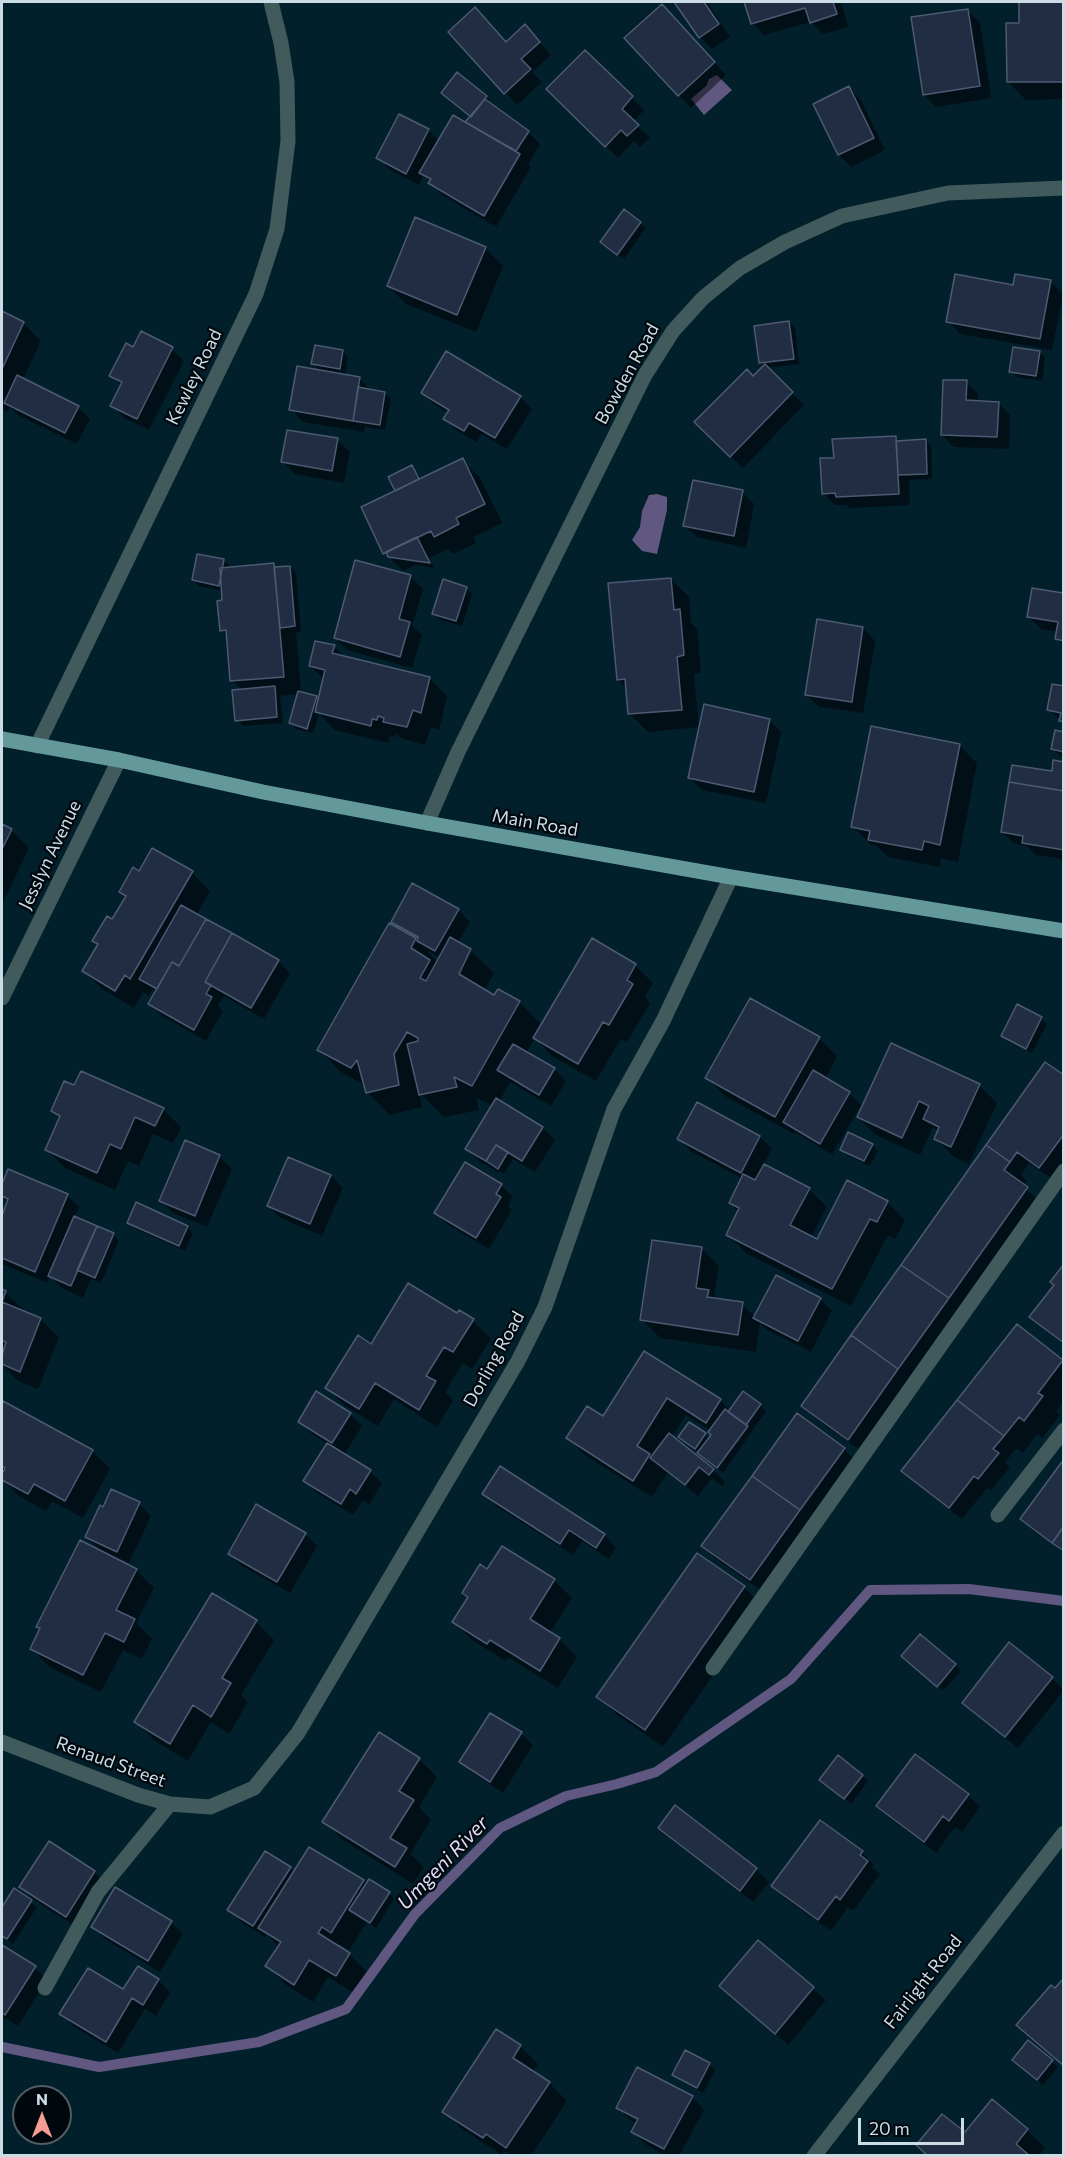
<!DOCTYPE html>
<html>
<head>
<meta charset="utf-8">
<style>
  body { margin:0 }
  #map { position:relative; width:1065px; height:2157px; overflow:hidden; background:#021f2c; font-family:Commissioner,sans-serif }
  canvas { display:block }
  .frame { position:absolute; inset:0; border:3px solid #cbdce5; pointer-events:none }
  .north { position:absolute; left:12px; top:2085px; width:60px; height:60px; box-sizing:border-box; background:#01080d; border:2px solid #525d63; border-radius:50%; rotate:0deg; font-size:16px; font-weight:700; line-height:24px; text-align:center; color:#cbdce5 }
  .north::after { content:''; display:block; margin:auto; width:21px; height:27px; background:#f59c95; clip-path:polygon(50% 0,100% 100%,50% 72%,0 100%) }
  .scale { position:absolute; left:858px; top:2118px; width:106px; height:27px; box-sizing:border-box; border:3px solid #cbdce5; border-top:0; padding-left:8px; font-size:18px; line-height:21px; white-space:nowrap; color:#cbdce5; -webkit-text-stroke:4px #01080d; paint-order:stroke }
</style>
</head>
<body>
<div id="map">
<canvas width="1065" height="2157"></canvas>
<div class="frame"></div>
<div class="north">N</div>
<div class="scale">20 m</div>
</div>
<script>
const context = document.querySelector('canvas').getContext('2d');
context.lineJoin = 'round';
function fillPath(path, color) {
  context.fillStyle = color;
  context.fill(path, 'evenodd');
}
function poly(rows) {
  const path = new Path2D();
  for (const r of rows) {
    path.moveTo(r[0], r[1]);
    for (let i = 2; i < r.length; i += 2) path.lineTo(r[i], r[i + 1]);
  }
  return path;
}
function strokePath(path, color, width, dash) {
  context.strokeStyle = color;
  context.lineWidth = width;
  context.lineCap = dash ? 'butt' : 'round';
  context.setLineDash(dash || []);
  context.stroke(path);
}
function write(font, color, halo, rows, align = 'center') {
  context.font = font + ' Commissioner,sans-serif';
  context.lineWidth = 4.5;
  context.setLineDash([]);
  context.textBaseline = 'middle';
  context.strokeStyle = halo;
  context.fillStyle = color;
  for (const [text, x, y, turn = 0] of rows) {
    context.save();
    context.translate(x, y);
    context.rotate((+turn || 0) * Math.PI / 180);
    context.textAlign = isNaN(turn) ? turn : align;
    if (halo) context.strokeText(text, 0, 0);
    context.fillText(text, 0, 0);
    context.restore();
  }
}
fillPath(poly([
  [717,75,732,90,704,115,691,99,706,86,709,79],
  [657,494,667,497,667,510,657,554,642,551,632,540,640,527,642,511,649,495]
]), '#605881');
fillPath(poly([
  [676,2,707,2,730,37,712,49,700,37],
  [745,2,841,2,848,27,823,34,811,22,764,35,752,23],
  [1021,2,1064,2,1064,99,1026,100,1008,82,1021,25],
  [968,11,980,23,991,98,936,107,924,95],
  [674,18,726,75,691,108,626,38],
  [537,39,551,55,532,72,542,82,517,105,505,92,507,43],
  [585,52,644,110,633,122,650,138,640,147,634,141,618,158,548,89],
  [458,74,486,97,492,103,491,105,528,132,540,144,528,164,531,167,496,227,442,195,424,175,419,185,390,170,378,158,428,130,439,141,466,124,472,117],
  [849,88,861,100,885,150,851,167,839,155,815,105],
  [640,223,646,228,624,259,608,248],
  [485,248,503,266,476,332,406,304,388,286],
  [1050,281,1063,294,1052,350,960,334,948,321,1014,286],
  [2,313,23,323,41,341,23,379,78,407,90,419,77,444,18,415,10,407,7,412,2,409],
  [789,322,795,328,799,364,766,368,804,405,743,468,696,422,753,378,764,367,760,363],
  [134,349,172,349,184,361,149,430,124,418,112,405,122,386,111,375],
  [342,351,348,357,345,376,359,378,371,391,385,393,391,399,385,430,365,427,364,432,303,422,291,409,321,372,313,364],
  [1040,352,1045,358,1042,381,1017,377,1011,371],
  [966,382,978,394,978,402,998,403,1010,415,1009,449,954,447,942,435],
  [423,393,520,397,532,409,507,449,481,434,477,442,457,431,445,419,448,413,435,405],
  [896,437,900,442,925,440,931,446,932,479,909,480,910,505,849,508,846,505,835,505,823,493,835,459],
  [337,440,350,452,344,483,295,474,283,462],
  [462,460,480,478,502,523,473,537,476,543,453,554,448,549,429,558,434,568,415,565,403,571,385,553,397,491,411,467,421,480],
  [742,492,754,504,746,548,697,537,684,525],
  [198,556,224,561,230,566,229,569,274,565,277,568,290,567,296,573,301,632,296,632,301,693,316,697,319,701,325,680,310,666,334,647,345,658,429,678,447,696,439,730,431,727,425,745,403,739,396,733,395,737,390,736,388,743,335,730,319,714,313,733,296,729,290,723,298,694,280,696,283,723,243,726,237,720,242,690,232,680,228,637,221,630,223,591,199,586,193,580],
  [410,576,423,589,412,626,422,635,412,668,347,650,335,638],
  [671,579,689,597,691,623,697,629,701,673,694,674,699,727,648,732,630,714,628,689,618,680],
  [466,588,472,594,462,626,440,620,434,614],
  [1064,595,1064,646,1056,639,1058,632,1041,629,1029,617],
  [863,628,875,641,863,713,819,707,806,694],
  [1064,687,1064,723,1049,710],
  [769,720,781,732,766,803,702,790,690,778],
  [1064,734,1064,756,1059,755,1053,749],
  [959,745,977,763,958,862,941,858,940,867,888,857,877,846,871,845,853,827],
  [1064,764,1064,859,1036,855,1027,846,1015,844,1002,832,1053,773],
  [2,826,11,830,29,848,2,904],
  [153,850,192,873,210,891,196,915,278,961,290,973,264,1019,224,996,218,1005,223,1011,206,1041,162,1016,150,1004,157,993,152,990,149,996,143,992,134,1008,102,989,84,971,99,945,94,940,112,921,126,898,120,892,140,873],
  [458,910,470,922,458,943,470,950,494,973,484,991,495,997,519,1002,542,1025,635,965,653,983,645,997,650,1003,627,1042,621,1039,596,1081,552,1056,535,1038,526,1053,554,1069,566,1081,551,1106,510,1082,499,1102,542,1128,555,1140,535,1172,513,1159,504,1174,499,1171,498,1172,479,1161,467,1149,493,1106,476,1098,479,1110,444,1117,419,1092,422,1107,390,1115,367,1092,365,1085,341,1072,318,1049,402,930,392,921],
  [428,951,440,958,438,962,428,952],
  [751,1000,819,1039,837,1056,825,1079,849,1093,861,1105,832,1155,795,1132,794,1134,725,1096,707,1078],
  [1041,1018,1047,1024,1032,1053,1009,1042,1003,1036],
  [1064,1077,1064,1163,1052,1179,1029,1163,1021,1175,1027,1181,1023,1186,1045,1206,861,1451,815,1418,803,1405],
  [979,1085,997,1103,969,1164,954,1157,936,1139,939,1133,933,1127,920,1155,876,1135,858,1117],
  [697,1104,760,1137,772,1149,763,1165,809,1189,827,1207,811,1237,817,1241,887,1202,905,1220,895,1239,888,1235,851,1306,746,1253,728,1235,739,1212,730,1203,743,1179,691,1151,679,1139],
  [163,1109,181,1127,173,1143,153,1134,139,1166,128,1161,115,1190,65,1168,47,1150,61,1119,53,1111],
  [186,1142,220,1157,232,1169,207,1227,173,1213,160,1200],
  [872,1145,878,1151,870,1166,848,1156,842,1150],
  [289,1158,331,1176,343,1188,322,1236,281,1218,268,1206],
  [9,1171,67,1195,79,1207,74,1218,114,1235,119,1240,101,1283,91,1279,83,1298,62,1288,50,1276,47,1283,2,1264,2,1220,8,1203,2,1197,2,1188],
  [501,1185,513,1197,508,1206,512,1210,489,1249,448,1225,436,1212],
  [129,1222,188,1227,193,1233,185,1251,134,1228],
  [701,1248,719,1266,714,1298,742,1304,755,1317,820,1299,832,1311,811,1352,767,1330,760,1323,756,1352,660,1338,642,1320],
  [1064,1267,1064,1344,1031,1317,1055,1285],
  [2,1290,24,1310,23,1312,40,1319,59,1337,38,1389,18,1381,3,1365,2,1368],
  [459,1312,473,1321,491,1339,472,1369,463,1363,445,1392,453,1401,437,1427,394,1399,378,1426,345,1406,327,1388,371,1346,457,1315],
  [1017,1326,1064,1362,1064,1401,1056,1411,1060,1415,1042,1438,1037,1434,1023,1453,1017,1448,1005,1462,1010,1467,991,1490,987,1488,962,1519,915,1483,903,1471],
  [645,1353,720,1400,730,1411,760,1405,766,1411,723,1473,680,1437,690,1424,709,1439,712,1434,711,1431,686,1415,672,1437,713,1470,725,1482,722,1486,712,1478,698,1496,668,1472,652,1497,586,1456,568,1438,603,1418],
  [4,1404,92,1451,110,1469,83,1518,52,1501,46,1511,19,1496,2,1478,4,1474,2,1472,2,1408],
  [350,1414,362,1426,344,1455,370,1471,382,1483,369,1505,363,1500,353,1515,317,1493,305,1481,328,1444,312,1434,299,1421],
  [844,1449,856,1461,762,1591,715,1558,703,1546],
  [1064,1462,1064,1552,1034,1531,1022,1519],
  [500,1468,604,1535,616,1548,609,1559,582,1541,573,1555,496,1506,484,1493],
  [139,1504,151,1516,129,1563,120,1559,118,1561,136,1570,154,1588,136,1623,152,1639,142,1659,123,1650,101,1692,49,1667,31,1648,41,1629,38,1627,102,1552,87,1537],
  [305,1534,317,1546,290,1593,242,1566,229,1554],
  [697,1555,744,1587,762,1605,663,1747,616,1714,598,1696],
  [487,1571,554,1580,572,1598,550,1633,559,1639,577,1657,558,1688,508,1657,506,1661,472,1640,454,1622,469,1598,464,1593],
  [256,1622,274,1640,241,1695,248,1702,229,1734,211,1722,188,1761,154,1740,136,1722],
  [909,1662,955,1665,961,1671,943,1691],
  [1052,1678,1064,1690,1018,1748,976,1715,964,1703],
  [521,1733,533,1745,503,1793,473,1773,460,1761],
  [916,1756,968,1795,980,1807,962,1832,955,1827,936,1853,890,1818,878,1806],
  [419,1759,437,1777,419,1807,431,1820,410,1854,424,1867,413,1884,342,1839,324,1822],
  [862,1776,868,1781,851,1804,821,1780],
  [675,1807,756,1869,769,1882,753,1902,672,1840,660,1828],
  [49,1843,94,1872,107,1885,78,1928,33,1899,21,1887],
  [862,1852,874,1865,872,1867,880,1874,853,1911,848,1907,831,1931,785,1898,773,1886],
  [290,1868,295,1873,363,1881,367,1885,389,1893,394,1899,376,1928,367,1922,349,1950,340,1944,338,1947,349,1954,367,1972,354,1993,328,1977,313,2002,285,1984,267,1966,279,1947,267,1934,265,1937,241,1922,229,1909],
  [14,1891,37,1907,13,1944,2,1936,2,1910],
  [171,1922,183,1934,160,1972,105,1939,93,1927],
  [758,1942,826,2000,788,2045,721,1986],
  [2,1947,35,1968,47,1980,18,2026,2,2016],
  [158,1980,170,1992,156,2016,145,2009,118,2053,73,2026,61,2013],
  [1064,1980,1064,2067,1018,2025],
  [1028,2042,1058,2067,1043,2085,1019,2065],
  [520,2046,538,2064,532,2073,549,2083,567,2101,531,2156,511,2156,504,2151,502,2155,462,2129,444,2111],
  [709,2064,715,2070,703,2093,680,2080,674,2075],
  [692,2097,704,2110,679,2156,667,2156,645,2144,633,2132,637,2124,630,2120,618,2108],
  [630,2114,645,2121,644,2124,630,2117],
  [1027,2130,1045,2148,1039,2156,928,2156,965,2134]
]), '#0007');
strokePath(poly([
  [2,2047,99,2067,259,2042,346,2009,415,1914,500,1828,566,1796,617,1784,656,1772,791,1679,870,1590,969,1589,1064,1601]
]), '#605881', 10);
const building = poly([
  [674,2,704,2,719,24,699,38,674,2],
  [744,2,833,2,837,14,810,23,805,8,751,24,744,2],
  [1019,2,1064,2,1064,82,1007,82,1006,23,1019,23,1019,2],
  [662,4,715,62,678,96,624,38,662,4],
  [475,7,506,42,525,24,540,42,521,59,531,69,504,94,448,32,475,7],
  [968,9,980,86,923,95,911,17,968,9],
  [585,50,633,96,622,109,639,125,627,136,621,130,605,147,546,89,585,50],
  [457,72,487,96,471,117,441,93,457,72],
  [849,86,874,138,838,155,813,104,849,86],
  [485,99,529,131,516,151,465,122,485,99],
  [399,114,429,129,406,174,376,158,399,114],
  [453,115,520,154,484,216,428,183,431,179,419,173,453,115],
  [624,209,641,222,617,255,600,242,624,209],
  [415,217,486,247,457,315,387,286,415,217],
  [955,274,1013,285,1015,274,1051,280,1040,339,946,322,955,274],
  [2,311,24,322,2,369,2,311],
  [789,321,794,359,759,363,754,326,789,321],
  [141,331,173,347,137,419,110,406,122,382,109,376,126,343,133,347,141,331],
  [315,345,343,350,340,369,311,364,315,345],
  [1013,347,1040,351,1036,376,1009,372,1013,347],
  [446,351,521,396,495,438,469,423,464,431,443,419,449,410,421,393,446,351],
  [765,364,793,392,730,457,694,422,747,369,753,376,765,364],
  [297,366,360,377,353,421,289,410,297,366],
  [17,375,79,406,65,433,4,403,17,375],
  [943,380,967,380,966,400,999,402,997,437,941,435,943,380],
  [358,387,385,392,380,425,353,421,358,387],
  [287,430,338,438,332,471,281,462,287,430],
  [896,436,899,494,836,497,835,493,822,494,820,458,834,458,832,439,896,436],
  [926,439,927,474,898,475,896,441,926,439],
  [463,458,485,504,456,518,459,524,434,537,431,531,383,554,361,507,463,458],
  [412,465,419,479,395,491,388,477,412,465],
  [693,480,743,490,734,536,683,526,693,480],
  [417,537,430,563,388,557,386,552,417,537],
  [197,554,224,559,219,586,192,580,197,554],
  [355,560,411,575,399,619,410,622,400,657,334,638,355,560],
  [274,563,284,677,230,681,226,630,220,631,217,601,222,600,220,568,274,563],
  [290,566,295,626,280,628,274,567,290,566],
  [671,578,674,610,680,609,684,655,677,657,682,710,628,714,625,679,617,680,608,583,671,578],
  [443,579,467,587,456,621,432,614,443,579],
  [1032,588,1063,593,1064,591,1064,641,1055,639,1058,622,1027,617,1032,588],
  [817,619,863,627,852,702,805,695,817,619],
  [315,641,335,645,332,653,430,677,421,713,413,710,407,727,383,722,384,718,378,716,377,720,372,719,371,726,315,712,325,670,309,666,315,641],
  [1052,684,1064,686,1064,722,1059,721,1061,713,1047,710,1052,684],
  [275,686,277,717,235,721,232,690,275,686],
  [298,691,317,696,307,729,289,723,298,691],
  [704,704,770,719,754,792,688,778,704,704],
  [871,726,960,744,940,845,924,841,922,850,868,840,870,831,851,827,871,726],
  [1055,730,1064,732,1064,752,1051,749,1055,730],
  [1053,760,1064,762,1064,791,1009,782,1012,765,1052,771,1053,760],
  [1009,782,1064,791,1064,850,1022,843,1023,836,1001,832,1009,782],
  [2,824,12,829,2,849,2,824],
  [152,848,193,871,130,979,125,975,115,991,82,971,98,944,92,941,107,916,112,919,126,896,119,892,133,867,139,871,152,848],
  [412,883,459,909,435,951,417,941,418,937,391,922,412,883],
  [181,905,206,919,179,966,172,962,157,989,139,979,181,905],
  [206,919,232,933,205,982,211,985,206,994,212,997,194,1030,148,1004,172,962,179,966,206,919],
  [389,923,416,938,411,948,430,960,420,978,426,981,450,937,471,949,459,974,494,995,498,989,520,1001,472,1086,454,1077,457,1087,419,1095,407,1044,418,1041,418,1038,407,1032,394,1054,399,1085,366,1093,357,1060,351,1068,317,1050,389,923],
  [232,933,279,960,251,1008,205,982,232,933],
  [592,938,636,964,627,980,633,984,609,1025,603,1022,578,1064,533,1038,592,938],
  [750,998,820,1037,775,1117,705,1078,750,998],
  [1017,1004,1042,1017,1026,1049,1001,1036,1017,1004],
  [891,1043,980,1084,951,1147,934,1139,939,1127,923,1119,929,1106,919,1101,902,1138,857,1117,891,1043],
  [513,1044,555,1068,539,1095,497,1070,513,1044],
  [1045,1062,1064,1075,1064,1134,1039,1168,1017,1152,1010,1162,986,1145,1045,1062],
  [813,1070,850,1092,820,1144,783,1122,813,1070],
  [81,1071,164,1108,155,1126,135,1117,121,1149,110,1144,97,1173,45,1150,60,1116,51,1111,64,1081,74,1085,81,1071],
  [496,1098,543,1127,522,1161,496,1145,486,1161,465,1149,496,1098],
  [697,1102,760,1136,741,1173,677,1139,697,1102],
  [848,1132,873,1144,864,1161,840,1150,848,1132],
  [185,1140,220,1155,195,1216,159,1201,185,1140],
  [496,1145,508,1152,498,1169,486,1161,496,1145],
  [986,1145,1010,1162,1004,1170,1028,1187,949,1298,901,1265,986,1145],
  [288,1157,331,1175,310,1224,267,1206,288,1157],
  [465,1162,502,1184,496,1194,501,1197,476,1238,434,1213,465,1162],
  [764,1164,810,1188,790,1225,817,1239,847,1180,888,1201,877,1222,870,1219,832,1289,726,1235,739,1208,729,1203,743,1174,755,1180,764,1164],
  [8,1169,68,1194,35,1272,2,1258,2,1216,8,1199,2,1196,2,1184,8,1169],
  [136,1202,188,1226,179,1246,127,1223,136,1202],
  [74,1216,97,1226,71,1286,48,1276,74,1216],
  [97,1226,114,1233,95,1278,77,1270,97,1226],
  [652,1240,702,1247,696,1288,709,1290,707,1297,743,1302,738,1335,640,1320,652,1240],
  [1064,1264,1064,1343,1029,1317,1054,1285,1050,1282,1064,1264],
  [901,1265,949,1298,898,1369,851,1335,901,1265],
  [776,1275,821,1298,798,1341,753,1318,776,1275],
  [408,1283,457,1313,459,1310,474,1319,453,1352,444,1347,426,1376,436,1381,419,1410,375,1383,359,1409,325,1388,358,1335,371,1344,408,1283],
  [2,1289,6,1291,2,1302,41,1318,20,1372,2,1364,2,1355,6,1342,2,1341,2,1289],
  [1017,1324,1063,1360,1038,1393,1043,1396,1024,1421,1019,1417,1004,1436,957,1400,1017,1324],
  [851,1335,898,1369,848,1440,801,1406,851,1335],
  [644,1351,721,1399,706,1423,667,1398,637,1446,650,1454,633,1481,566,1438,587,1406,603,1416,644,1351],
  [316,1391,351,1413,332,1443,298,1422,316,1391],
  [743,1391,761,1404,746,1425,728,1412,743,1391],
  [957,1400,1004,1436,993,1449,999,1453,978,1479,974,1476,949,1508,901,1471,957,1400],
  [3,1401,93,1450,65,1501,34,1484,28,1494,2,1480,2,1474,5,1468,2,1466,2,1405,3,1401],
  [725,1409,748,1426,717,1468,697,1453,711,1435,708,1432,725,1409],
  [797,1413,845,1448,800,1510,752,1476,797,1413],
  [689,1422,706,1433,695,1449,678,1437,689,1422],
  [669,1433,714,1469,709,1475,699,1467,685,1485,650,1458,669,1433],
  [327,1443,371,1470,356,1494,350,1489,341,1504,303,1481,327,1443],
  [1064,1459,1064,1526,1052,1543,1020,1519,1064,1459],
  [500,1466,605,1534,596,1548,569,1530,560,1544,482,1494,500,1466],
  [752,1476,800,1510,750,1580,701,1546,752,1476],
  [111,1489,140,1502,117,1552,85,1537,100,1505,103,1507,111,1489],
  [256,1504,306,1533,277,1582,228,1554,256,1504],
  [1064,1526,1064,1551,1052,1543,1064,1526],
  [80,1540,137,1569,116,1610,135,1619,124,1642,105,1633,83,1675,30,1649,40,1628,36,1627,80,1540],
  [502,1546,555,1579,530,1619,560,1638,540,1671,490,1640,487,1644,452,1622,468,1597,462,1593,480,1564,487,1569,502,1546],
  [697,1553,745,1586,645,1730,596,1697,697,1553],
  [212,1593,257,1620,222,1678,231,1683,211,1717,193,1705,170,1744,134,1722,212,1593],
  [920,1634,956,1664,937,1687,901,1656,920,1634],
  [1009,1642,1053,1677,1005,1737,962,1703,1009,1642],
  [490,1713,522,1732,490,1782,459,1762,490,1713],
  [379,1732,420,1758,399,1791,414,1800,390,1838,407,1848,395,1867,322,1822,379,1732],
  [915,1754,969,1794,949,1821,943,1816,924,1842,876,1806,915,1754],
  [838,1755,863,1775,844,1799,819,1780,838,1755],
  [675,1805,757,1868,740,1891,658,1828,675,1805],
  [820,1820,863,1851,860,1855,868,1861,840,1900,836,1896,818,1920,771,1886,820,1820],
  [49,1841,95,1871,66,1917,19,1887,49,1841],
  [309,1847,364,1880,331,1933,322,1927,318,1933,350,1953,336,1976,309,1960,294,1985,265,1966,281,1942,258,1928,309,1847],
  [265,1851,291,1867,253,1926,227,1910,265,1851],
  [369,1879,390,1892,370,1923,349,1910,369,1879],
  [115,1887,172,1921,148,1961,91,1927,115,1887],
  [14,1888,32,1900,7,1939,2,1936,2,1907,14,1888],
  [758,1940,814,1987,775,2034,719,1986,758,1940],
  [2,1945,36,1966,5,2015,2,2013,2,1945],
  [138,1966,159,1979,143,2005,132,1998,106,2042,59,2014,88,1968,123,1989,138,1966],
  [1064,1978,1064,2066,1016,2025,1051,1985,1055,1988,1064,1978],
  [496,2029,521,2045,513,2058,550,2082,506,2148,486,2134,483,2138,442,2112,496,2029],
  [1028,2040,1053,2060,1037,2080,1012,2060,1028,2040],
  [685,2050,710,2063,697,2088,672,2075,685,2050],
  [637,2067,693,2096,664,2149,631,2132,638,2119,616,2108,637,2067],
  [992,2099,1028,2129,1016,2144,1030,2156,928,2156,916,2145,942,2114,965,2132,992,2099]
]);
fillPath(building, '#212d43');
strokePath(building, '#4c5a72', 1.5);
strokePath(poly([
  [37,746,256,294,277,229,288,141,287,82,281,43,271,2],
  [427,823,458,752,645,375,673,331,703,298,740,268,785,242,842,216,948,193,1064,188],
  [2,998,119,760],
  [998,1515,1064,1430],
  [713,1668,1064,1171],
  [2,1742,138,1795,170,1804,210,1807,254,1788,298,1733,518,1361,545,1307,614,1109,663,1021,731,877],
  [45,1988,98,1892,170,1804],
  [814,2156,1064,1833]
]), '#415a5b', 15);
strokePath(poly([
  [2,739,119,760,263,792,427,823,731,877,1064,931]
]), '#64999c', 15);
write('18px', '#cbdce5', '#01080d', [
  ["Bowden Road",627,374,-61],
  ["Kewley Road",194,377,-64],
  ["Main Road",535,823,10],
  ["Jesslyn Avenue",50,855,-64],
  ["Dorling Road",494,1359,-61],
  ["Renaud Street",111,1762,20],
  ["Fairlight Road",923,1982,-52]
]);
write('italic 20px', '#dfdbf7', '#01080d', [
  ["Umgeni River",443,1863,-46]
]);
</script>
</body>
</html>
